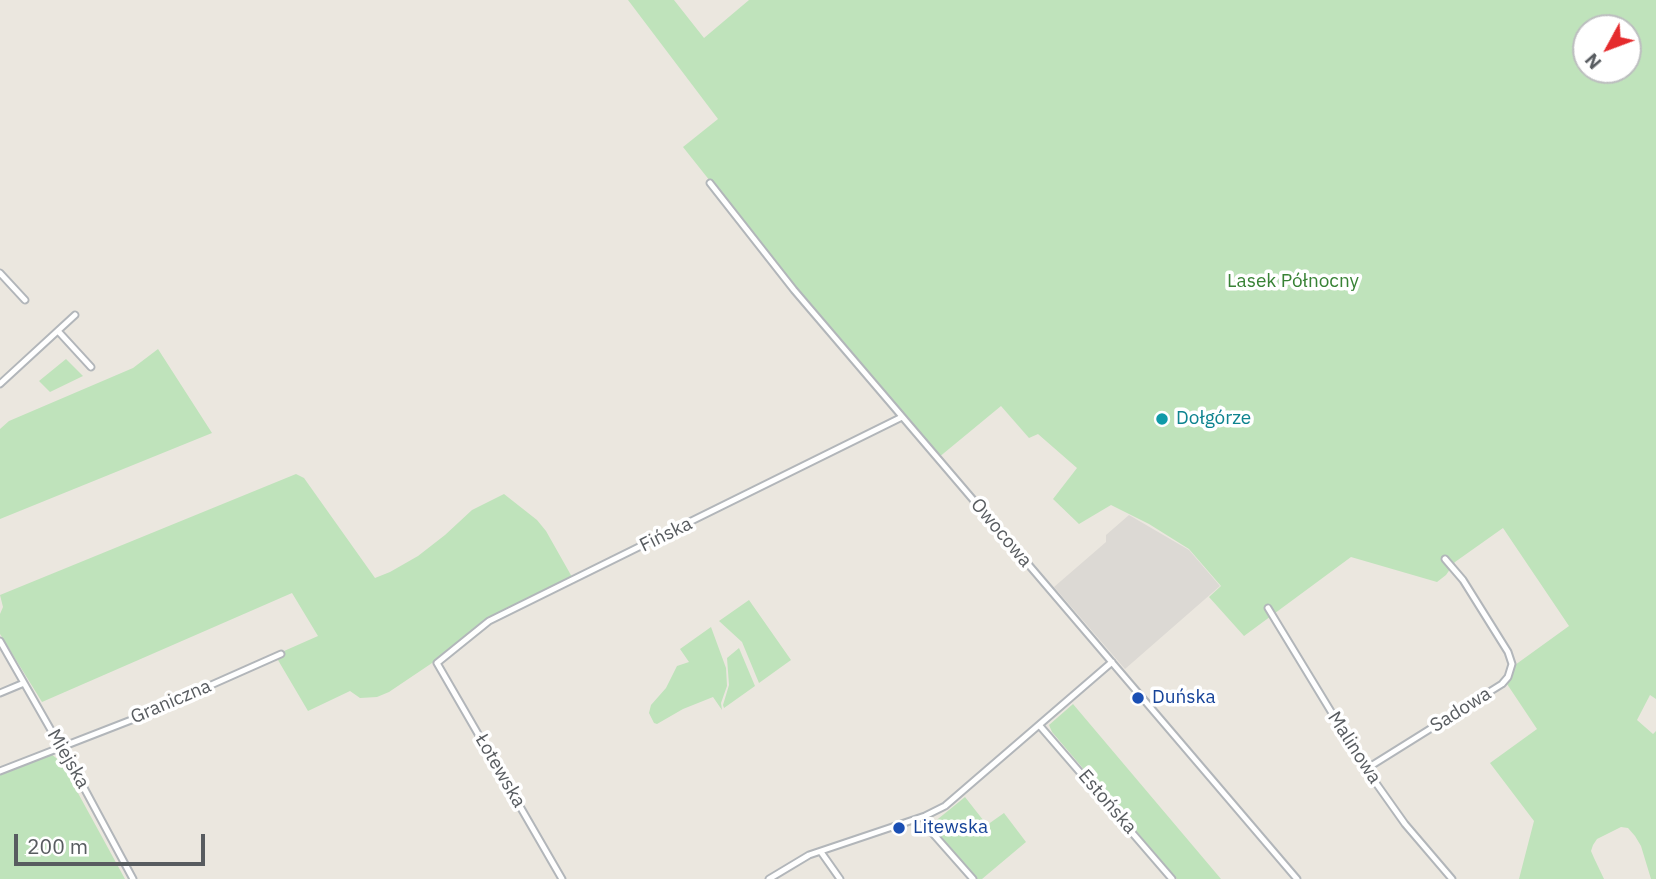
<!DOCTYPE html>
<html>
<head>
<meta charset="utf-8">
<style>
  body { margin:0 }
  #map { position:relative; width:1656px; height:879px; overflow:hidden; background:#ebe7df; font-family:"IBM Plex Sans",sans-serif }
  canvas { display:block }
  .north { position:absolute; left:1572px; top:14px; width:70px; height:70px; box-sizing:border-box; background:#fff; border:2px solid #bcbebf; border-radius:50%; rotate:229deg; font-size:19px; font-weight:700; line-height:28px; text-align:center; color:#585c60 }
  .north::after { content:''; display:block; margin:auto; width:24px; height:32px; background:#e52b2d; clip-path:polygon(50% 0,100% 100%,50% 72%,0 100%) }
  .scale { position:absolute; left:14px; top:834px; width:191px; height:32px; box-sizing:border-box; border:4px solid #585c60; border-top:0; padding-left:9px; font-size:21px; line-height:24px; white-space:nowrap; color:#585c60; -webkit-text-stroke:5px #fff; paint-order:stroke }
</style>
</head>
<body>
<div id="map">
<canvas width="1656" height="879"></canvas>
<div class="north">N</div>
<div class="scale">200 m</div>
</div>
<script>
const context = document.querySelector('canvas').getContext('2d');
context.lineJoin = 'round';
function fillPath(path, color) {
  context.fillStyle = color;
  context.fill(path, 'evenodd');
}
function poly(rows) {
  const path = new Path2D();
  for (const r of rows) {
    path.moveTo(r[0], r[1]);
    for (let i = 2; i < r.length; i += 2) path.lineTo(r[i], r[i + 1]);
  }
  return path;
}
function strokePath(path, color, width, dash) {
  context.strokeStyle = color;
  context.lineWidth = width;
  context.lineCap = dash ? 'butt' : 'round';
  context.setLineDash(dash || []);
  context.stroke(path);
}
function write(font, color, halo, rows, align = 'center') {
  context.font = font + ' "IBM Plex Sans",sans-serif';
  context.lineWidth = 7;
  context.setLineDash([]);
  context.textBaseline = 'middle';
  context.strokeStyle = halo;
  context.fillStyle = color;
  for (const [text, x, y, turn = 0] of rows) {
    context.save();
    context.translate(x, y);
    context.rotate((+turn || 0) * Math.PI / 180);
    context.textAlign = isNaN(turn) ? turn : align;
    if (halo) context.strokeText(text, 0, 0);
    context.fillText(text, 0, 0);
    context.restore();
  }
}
fillPath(poly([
  [1129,515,1189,550,1220,586,1125,669,1054,587,1106,542,1106,535]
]), '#dcd9d4');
fillPath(poly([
  [628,0,674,0,704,38,749,0,1656,0,1656,699,1650,695,1637,720,1653,734,1656,731,1656,879,1651,879,1641,846,1635,836,1628,828,1621,827,1597,839,1593,845,1591,851,1594,858,1604,879,1519,879,1534,821,1490,763,1537,729,1507,684,1515,665,1569,626,1503,528,1455,562,1446,575,1437,582,1351,557,1244,636,1209,597,1221,586,1189,549,1149,524,1111,505,1079,524,1053,499,1077,468,1038,434,1029,438,1001,406,938,458,768,254,683,147,718,119],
  [1586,28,1628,28,1628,70,1586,70],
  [158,349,212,433,0,519,0,429,9,421,133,368],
  [66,359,83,376,50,392,39,381],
  [296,474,304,478,375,578,390,572,418,556,445,535,472,510,504,494,537,520,546,531,572,577,487,618,435,661,389,692,377,697,360,698,350,691,308,711,275,655,318,636,292,593,42,702,0,634,0,614,3,607,0,595],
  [749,600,791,660,759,683,742,642,719,621],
  [711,627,726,668,727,686,721,703,722,710,713,697,683,709,657,724,654,723,649,713,651,705,666,688,677,666,689,662,680,649],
  [739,648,755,686,724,708,723,705,729,685,727,658],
  [1073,704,1221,879,1177,879,1052,732,1049,725],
  [50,753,61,762,125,879,0,879,0,771],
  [965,797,987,825,1004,813,1026,842,982,879,975,879,932,828,933,823]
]), '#bfe3bb');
const street = poly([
  [710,183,794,290,1297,879],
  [0,273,25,300],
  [58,331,91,367],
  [0,384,75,315],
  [1268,608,1366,769,1405,824,1452,879],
  [0,641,83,786,133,879],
  [0,693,24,683],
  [1040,726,1172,879],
  [1366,769,1502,684,1508,677,1512,664,1508,652,1463,580,1445,559],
  [0,771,139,717,281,654],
  [925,816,928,828,973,879],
  [821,852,840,879],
  [562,879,437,663,489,621,902,417],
  [769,879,809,855,925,816,945,806,1112,662]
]);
strokePath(street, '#b2b6ba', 9);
strokePath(street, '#fff', 5);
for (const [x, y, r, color] of [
  [1162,419,7,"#0f9aa8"],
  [1138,698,7,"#1a4fb4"],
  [899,828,7,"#1a4fb4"]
]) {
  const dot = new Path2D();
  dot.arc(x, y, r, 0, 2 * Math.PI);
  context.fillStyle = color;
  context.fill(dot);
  strokePath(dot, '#fff', 2.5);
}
write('19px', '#388235', '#fff', [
  ["Lasek Północny",1293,282]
]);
write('19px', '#0d838f', '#fff', [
  ["Dołgórze",1176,419]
], 'left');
write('19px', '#585c60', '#fff', [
  ["Owocowa",1001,533,50],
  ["Fińska",666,535,-26],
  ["Graniczna",171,702,-23],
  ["Sadowa",1461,710,-32],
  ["Malinowa",1354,748,57],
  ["Miejska",68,759,60],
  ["Łotewska",500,771,60],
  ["Estońska",1107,802,49]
]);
write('19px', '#164399', '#fff', [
  ["Duńska",1152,698],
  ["Litewska",913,828]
], 'left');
</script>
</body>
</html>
